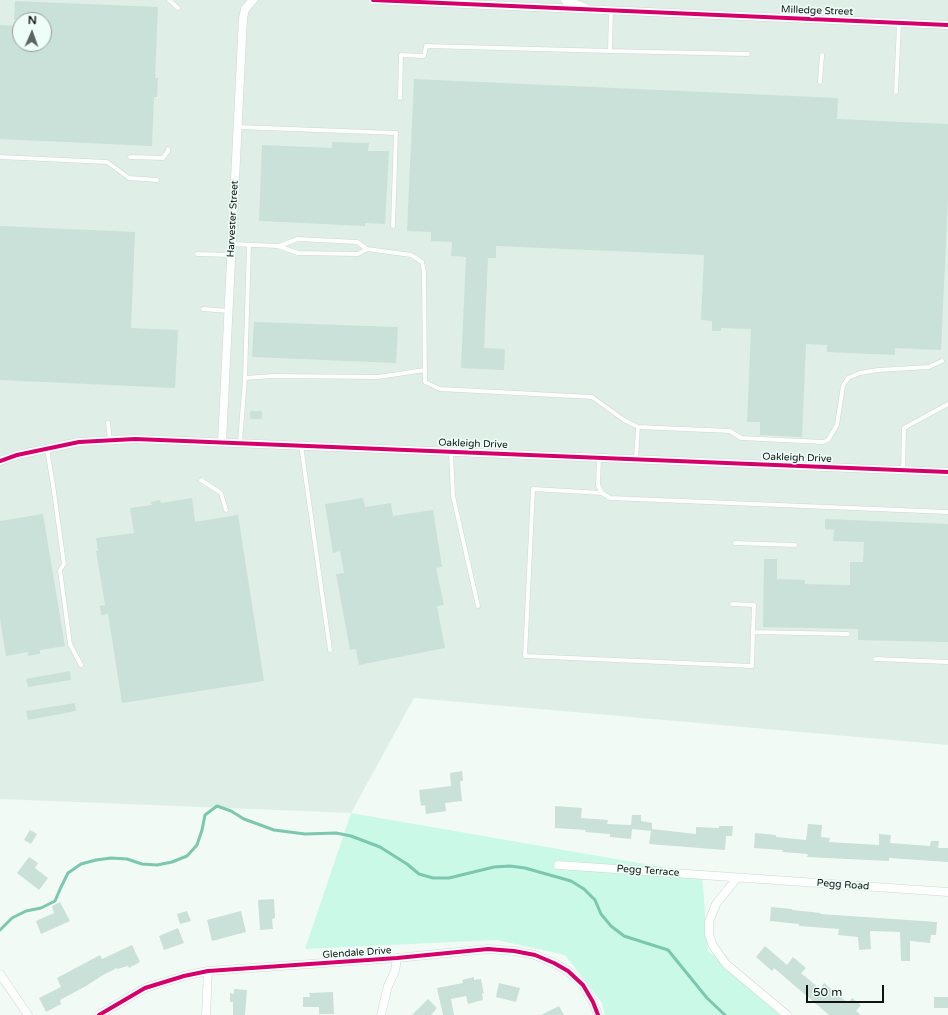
<!DOCTYPE html>
<html>
<head>
<meta charset="utf-8">
<style>
  body { margin:0 }
  #map { position:relative; width:948px; height:1015px; overflow:hidden; background:#f2faf6; font-family:"Varela Round",sans-serif }
  canvas { display:block }
  .north { position:absolute; left:12px; top:12px; width:40px; height:40px; box-sizing:border-box; background:#eefdf7; border:1px solid #95a09c; border-radius:50%; rotate:2deg; font-size:11px; font-weight:700; line-height:16px; text-align:center; color:#0f1413 }
  .north::after { content:''; display:block; margin:auto; width:14px; height:18px; background:#5e6462; clip-path:polygon(50% 0,100% 100%,50% 72%,0 100%) }
  .scale { position:absolute; left:806px; top:985px; width:78px; height:18px; box-sizing:border-box; border:2px solid #0f1413; border-top:0; padding-left:5px; font-size:12px; line-height:14px; white-space:nowrap; color:#0f1413; -webkit-text-stroke:3px #eefdf7; paint-order:stroke }
</style>
</head>
<body>
<div id="map">
<canvas width="948" height="1015"></canvas>
<div class="north">N</div>
<div class="scale">50 m</div>
</div>
<script>
const context = document.querySelector('canvas').getContext('2d');
context.lineJoin = 'round';
function fillPath(path, color) {
  context.fillStyle = color;
  context.fill(path, 'evenodd');
}
function poly(rows) {
  const path = new Path2D();
  for (const r of rows) {
    path.moveTo(r[0], r[1]);
    for (let i = 2; i < r.length; i += 2) path.lineTo(r[i], r[i + 1]);
  }
  return path;
}
function strokePath(path, color, width, dash) {
  context.strokeStyle = color;
  context.lineWidth = width;
  context.lineCap = dash ? 'butt' : 'round';
  context.setLineDash(dash || []);
  context.stroke(path);
}
function write(font, color, halo, rows, align = 'center') {
  context.font = font + ' "Varela Round",sans-serif';
  context.lineWidth = 3.5;
  context.setLineDash([]);
  context.textBaseline = 'middle';
  context.strokeStyle = halo;
  context.fillStyle = color;
  for (const [text, x, y, turn = 0] of rows) {
    context.save();
    context.translate(x, y);
    context.rotate((+turn || 0) * Math.PI / 180);
    context.textAlign = isNaN(turn) ? turn : align;
    if (halo) context.strokeText(text, 0, 0);
    context.fillText(text, 0, 0);
    context.restore();
  }
}
fillPath(poly([
  [0,0,948,0,948,745,414,698,351,813,0,799],
  [20,20,44,20,44,44,20,44]
]), '#dfefe8');
fillPath(poly([
  [351,813,702,874,708,951,786,1015,605,1015,602,1003,565,955,497,940,305,949]
]), '#cbf9e8');
strokePath(poly([
  [0,930,12,918,26,911,41,908,55,901,61,887,68,873,81,864,96,860,111,858,127,859,142,864,157,865,172,862,187,856,197,845,202,830,205,815,217,806,231,811,244,819,274,830,305,834,336,833,351,836,380,847,407,864,419,874,433,878,449,878,494,867,510,866,525,868,571,881,584,889,595,900,601,914,611,926,624,936,668,950,707,998,725,1015]
]), '#7bc7af', 3);
fillPath(poly([
  [15,1,158,7,155,78,158,78,157,97,154,97,152,146,0,139,0,25,20,26,20,44,44,44,44,20,14,20],
  [414,79,838,98,837,119,948,124,948,199,941,350,895,348,895,355,827,352,827,345,806,344,802,437,760,435,760,422,747,422,751,329,721,328,721,331,712,331,712,321,701,320,704,255,496,246,496,258,488,258,484,348,505,349,504,370,461,368,466,257,451,256,452,242,431,241,431,232,407,231],
  [332,142,369,143,368,151,389,151,385,224,365,223,365,226,259,221,262,145,332,148],
  [0,226,135,232,131,328,178,330,175,388,0,380],
  [254,322,398,327,396,363,252,357],
  [250,411,262,411,262,419,250,419],
  [192,498,195,522,238,515,264,681,122,703,108,614,101,615,100,606,105,605,96,551,98,551,96,538,134,533,130,508,152,505,151,502,160,500,161,503],
  [363,498,365,507,391,503,393,516,433,510,442,567,436,568,444,605,437,606,445,648,359,665,356,649,350,650,336,574,344,573,340,551,333,553,325,504],
  [43,514,65,646,40,650,40,654,28,656,28,652,6,656,0,619,0,521],
  [825,519,948,524,948,642,858,640,858,629,763,627,764,559,777,559,777,579,805,580,805,584,850,585,850,562,863,562,864,542,833,541,834,530,825,529],
  [70,671,71,680,28,687,26,679],
  [75,703,76,711,28,720,26,711],
  [462,771,463,781,460,781,462,801,445,803,446,811,426,814,425,805,421,806,419,790,451,786,450,773],
  [555,806,582,808,581,818,608,820,607,824,631,825,632,815,641,815,641,821,652,823,652,829,696,834,696,827,719,828,719,826,733,826,732,836,726,836,725,850,649,844,651,831,632,829,631,839,610,837,610,834,585,832,586,830,555,828],
  [808,824,822,825,821,837,830,838,829,842,879,845,879,834,891,835,890,843,930,846,931,841,939,841,938,848,948,848,948,862,889,858,889,861,807,857,808,854,782,852,783,850,754,848,755,833,776,835,776,837,806,840],
  [30,830,37,834,31,844,24,840],
  [29,857,38,863,35,868,48,878,39,890,17,873],
  [274,899,275,918,272,919,273,929,260,930,258,900],
  [60,902,70,921,41,934,36,921,54,913,52,906],
  [771,907,792,909,792,910,821,913,820,914,937,922,936,935,931,935,930,943,910,941,910,961,901,961,900,932,870,931,871,949,859,950,858,937,838,935,839,929,799,926,799,924,770,921],
  [187,911,191,921,180,924,177,914],
  [241,911,246,932,212,941,207,920],
  [178,928,184,943,164,950,159,936],
  [132,945,140,962,129,968,128,966,117,969,117,968,103,975,86,986,60,1000,61,1004,46,1012,39,998,61,987,57,978,100,955,102,959],
  [765,946,787,965,793,957,806,968,801,973,820,989,824,983,848,1003,852,998,861,1005,856,1011,861,1015,829,1015,774,968,772,971,756,957],
  [474,977,474,980,481,979,484,994,482,993,483,1000,468,1004,466,996,451,999,454,1015,443,1015,437,988,463,983,462,980],
  [499,983,520,988,516,1002,496,997],
  [234,989,247,990,245,1015,233,1015,233,1002,230,1002,230,993,234,994],
  [333,992,334,1014,319,1014,319,1007,303,1007,303,997,310,997,309,993],
  [934,997,948,997,948,1008,934,1008],
  [428,999,437,1008,431,1015,412,1015],
  [559,1006,564,1015,541,1015]
]), '#c9e1d8');
const service = poly([
  [169,0,178,8],
  [610,51,748,54],
  [820,82,822,55],
  [896,92,899,23],
  [400,98,401,55,424,56,426,46,610,51,611,10],
  [238,127,396,133,393,226],
  [0,157,107,162,129,178,157,180],
  [130,157,163,158,168,151,168,149],
  [232,244,278,246,298,253,358,254,367,249,411,255,422,262,424,272,425,382,440,389,592,397,624,420,638,427,730,431,741,438,823,442,828,440,837,425,843,386,848,378,860,373,878,370,929,367,942,361],
  [279,246,298,239,357,242,367,249],
  [197,254,231,255],
  [203,309,228,311],
  [245,378,249,245],
  [108,423,110,440],
  [240,442,245,378,273,376,378,377,425,370],
  [301,445,330,650],
  [47,449,53,485,64,564,60,570,70,644,81,665],
  [451,452,453,496,478,606],
  [599,458,598,485,602,493,610,498,948,512],
  [636,459,638,427],
  [903,470,904,428,948,404],
  [201,480,221,493,226,510],
  [602,493,533,489,525,656,752,666,753,632,848,634],
  [735,543,795,545],
  [732,604,754,605,753,632],
  [875,659,948,662]
]);
const minor = poly([
  [373,0,948,25],
  [565,0,584,7],
  [222,442,243,18,245,9,253,0],
  [0,461,17,455,79,442,135,439,948,472],
  [558,865,948,892],
  [737,878,716,904,709,922,709,935,713,946,726,964,787,1015],
  [0,974,28,1015],
  [99,1015,145,988,184,976,208,971,397,958,488,949,514,951,535,955,554,963,568,971,583,985,593,1002,598,1015],
  [206,1015,208,971],
  [381,1015,388,986,395,971,397,958]
]);
strokePath(service, '#cfd6d3', 5);
strokePath(minor, '#cfd6d3', 9);
strokePath(service, '#fdfefe', 4);
strokePath(minor, '#fdfefe', 8);
strokePath(poly([
  [373,0,948,25],
  [0,461,17,455,79,442,135,439,948,472],
  [99,1015,145,988,184,976,208,971,397,958,488,949,514,951,535,955,554,963,568,971,583,985,593,1002,598,1015]
]), '#d6006c', 4);
write('10px', '#0f1413', '#eefdf7', [
  ["Milledge Street",817,11,2],
  ["Harvester Street",233,219,-87],
  ["Oakleigh Drive",473,444,2],
  ["Oakleigh Drive",797,458,2],
  ["Pegg Terrace",648,871,4],
  ["Pegg Road",843,885,4],
  ["Glendale Drive",357,953,-4]
]);
</script>
</body>
</html>
